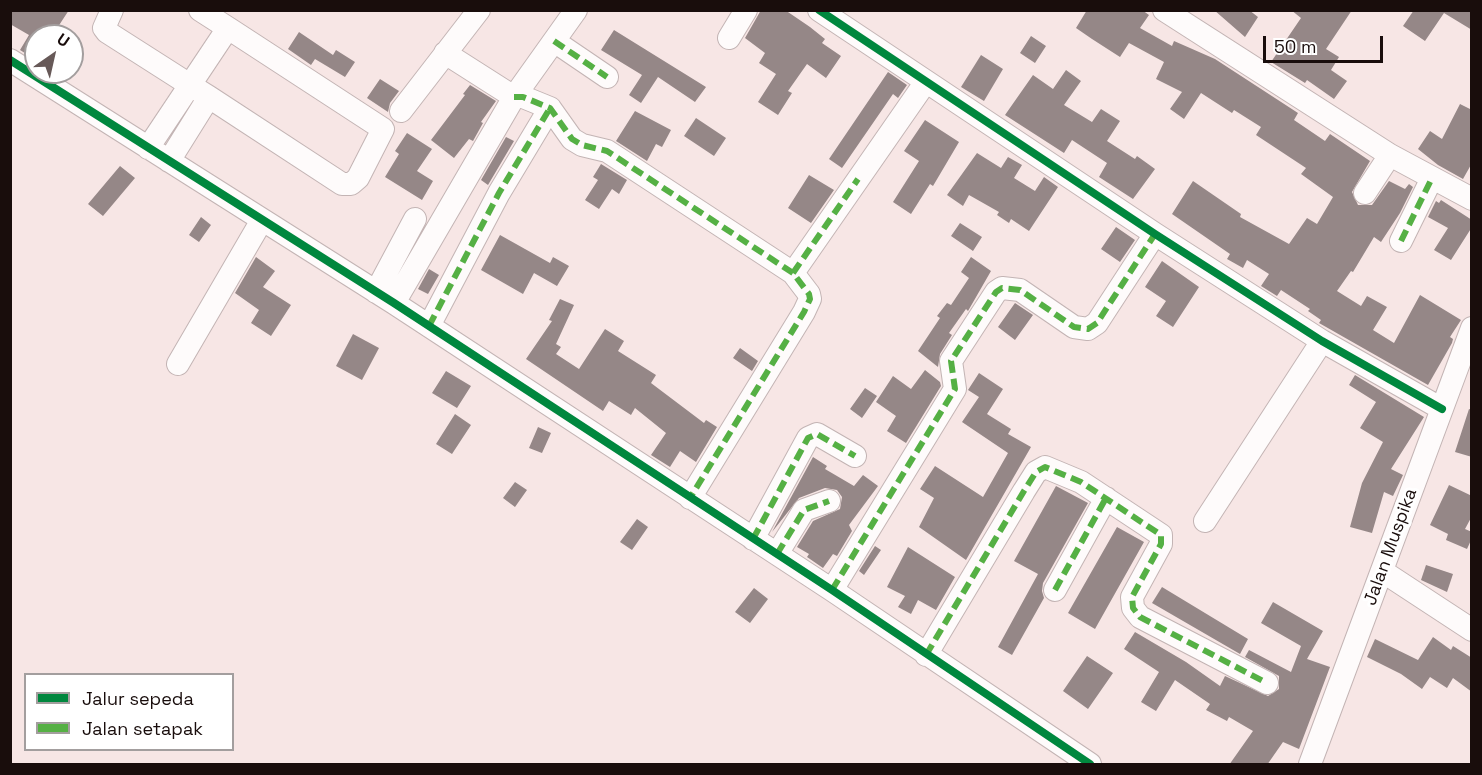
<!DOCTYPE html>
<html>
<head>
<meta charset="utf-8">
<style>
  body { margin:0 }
  #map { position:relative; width:1482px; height:775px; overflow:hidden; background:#f7e6e5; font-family:"Space Grotesk",sans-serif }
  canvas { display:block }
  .frame { position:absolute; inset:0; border:12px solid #190d0c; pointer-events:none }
  .legend { position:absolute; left:24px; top:673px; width:210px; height:78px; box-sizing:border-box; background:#fff; border:2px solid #a39e9e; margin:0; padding:8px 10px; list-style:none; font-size:18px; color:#190d0c }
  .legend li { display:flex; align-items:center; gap:12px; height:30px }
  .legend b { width:30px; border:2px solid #a39e9e }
  .north { position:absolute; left:24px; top:24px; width:60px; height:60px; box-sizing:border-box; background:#fff; border:2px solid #a39e9e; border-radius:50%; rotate:34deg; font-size:16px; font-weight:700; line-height:24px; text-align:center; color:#190d0c }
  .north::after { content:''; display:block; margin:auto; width:21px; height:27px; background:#675958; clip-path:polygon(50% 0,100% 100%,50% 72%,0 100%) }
  .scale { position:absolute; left:1263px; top:36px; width:120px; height:27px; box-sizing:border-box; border:3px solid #190d0c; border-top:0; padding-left:8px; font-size:18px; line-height:21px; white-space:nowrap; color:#190d0c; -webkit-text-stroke:4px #fff; paint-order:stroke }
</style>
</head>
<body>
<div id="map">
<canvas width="1482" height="775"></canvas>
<div class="frame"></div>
<ul class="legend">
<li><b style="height:8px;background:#00873e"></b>Jalur sepeda</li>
<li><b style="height:8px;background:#55b044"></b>Jalan setapak</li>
</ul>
<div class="north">U</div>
<div class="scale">50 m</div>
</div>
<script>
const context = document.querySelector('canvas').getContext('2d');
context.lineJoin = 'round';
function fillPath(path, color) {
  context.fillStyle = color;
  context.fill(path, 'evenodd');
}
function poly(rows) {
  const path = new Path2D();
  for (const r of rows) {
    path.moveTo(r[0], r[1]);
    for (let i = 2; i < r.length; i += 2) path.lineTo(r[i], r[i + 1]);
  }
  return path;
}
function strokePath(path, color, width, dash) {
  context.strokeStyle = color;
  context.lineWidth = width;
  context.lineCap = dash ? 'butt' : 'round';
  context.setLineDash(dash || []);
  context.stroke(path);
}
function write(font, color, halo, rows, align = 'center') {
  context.font = font + ' "Space Grotesk",sans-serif';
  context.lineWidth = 6;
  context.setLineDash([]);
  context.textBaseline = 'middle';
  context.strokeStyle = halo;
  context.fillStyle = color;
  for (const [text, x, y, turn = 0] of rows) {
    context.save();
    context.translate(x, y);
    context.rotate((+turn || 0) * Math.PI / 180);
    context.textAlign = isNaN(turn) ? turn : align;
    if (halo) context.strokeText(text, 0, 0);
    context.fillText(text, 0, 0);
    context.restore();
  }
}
fillPath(poly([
  [10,10,69,10,52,36,36,36,36,60,20,50,29,35,10,24],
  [761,10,785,10,810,27,825,39,822,43,841,56,826,78,807,64,788,91,792,93,778,115,758,102,776,74,759,63,765,53,745,38],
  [1087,10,1142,10,1149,15,1140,28,1172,46,1174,41,1215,59,1298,113,1294,120,1325,141,1330,134,1370,161,1352,192,1358,205,1372,205,1389,181,1405,189,1409,184,1413,187,1400,213,1381,242,1374,237,1353,272,1351,271,1337,291,1361,306,1367,296,1387,307,1373,330,1394,343,1420,295,1461,320,1450,337,1453,339,1452,343,1428,385,1319,323,1321,320,1308,311,1310,309,1281,290,1277,296,1261,286,1269,274,1247,260,1243,268,1227,259,1230,254,1172,214,1193,181,1241,214,1240,217,1289,244,1307,218,1317,224,1333,197,1301,174,1306,168,1256,135,1261,127,1234,110,1232,113,1201,93,1184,119,1170,109,1182,92,1156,79,1164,62,1129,43,1120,57,1092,39,1076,28],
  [1214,10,1249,10,1258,17,1245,37],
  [1291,10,1352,10,1326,49,1339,57,1331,70,1347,81,1334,99,1307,80,1305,83,1271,62,1301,18],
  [1414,10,1472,10,1472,30,1444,13,1425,41,1403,26],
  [614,30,706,87,695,102,658,77,641,103,629,95,642,75,601,50],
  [299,32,333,55,336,50,355,62,345,77,315,59,311,65,288,49],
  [1031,36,1046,46,1035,63,1020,53],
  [981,55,1003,69,984,101,961,87],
  [1066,70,1081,81,1064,105,1092,122,1101,109,1120,121,1107,141,1135,159,1137,156,1155,169,1133,199,1099,177,1107,163,1072,140,1064,153,1005,115,1033,75,1053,89],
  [888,72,907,85,898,98,893,94,842,168,829,159],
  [380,79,399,91,390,103,388,112,367,98],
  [470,85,496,101,481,122,483,123,473,141,469,139,454,158,431,140,465,95,463,94],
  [1460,104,1472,110,1472,163,1463,179,1438,165,1418,149,1430,131,1442,139],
  [635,111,671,130,662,147,656,144,647,161,616,141],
  [696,118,726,138,714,156,684,136],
  [925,120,959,142,933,186,930,184,911,214,893,202,919,161,904,151],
  [407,133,432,149,417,171,433,181,422,200,385,177,399,154,395,151],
  [506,137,514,141,488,185,481,180],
  [977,153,1001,168,1008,157,1022,165,1014,178,1035,191,1044,177,1058,187,1029,231,1011,219,1009,223,997,215,999,212,969,195,963,206,947,195],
  [601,164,627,180,619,194,612,189,599,209,585,200,598,180,593,177],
  [120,166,135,178,103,216,88,204],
  [809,175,834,190,811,223,788,208],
  [1441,200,1472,220,1472,227,1451,260,1434,250,1448,228,1428,217,1436,201,1439,203],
  [201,217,211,225,199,242,189,235],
  [960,223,982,237,973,251,951,236],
  [1116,227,1135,240,1120,262,1101,249],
  [500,235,550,263,553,257,569,266,557,286,534,273,523,294,481,270],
  [256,257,275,271,263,287,291,305,271,336,251,323,259,310,235,293],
  [971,257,991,271,968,311,966,309,949,333,952,335,940,354,938,367,918,351,940,318,937,316,947,303,951,305,969,278,961,272],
  [1162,261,1199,287,1173,327,1156,316,1166,301,1145,287],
  [429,269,439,275,428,294,418,289],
  [560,299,574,305,556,344,561,347,556,354,579,369,605,329,624,341,618,351,656,375,651,383,704,423,706,420,717,427,696,462,680,451,670,467,651,455,666,433,635,408,631,415,609,401,603,411,526,359,552,321,549,320],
  [1015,303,1033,315,1015,340,998,327],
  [353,334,379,348,362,380,336,366],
  [740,348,758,361,752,371,733,358],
  [925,370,940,382,941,386,906,443,887,431,896,416,876,402,893,376,911,389],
  [446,371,471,386,457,408,432,393],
  [979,373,1003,389,987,414,1011,429,1008,434,1031,447,966,560,919,527,934,498,920,489,935,466,983,497,1008,453,962,422,979,397,968,390],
  [1355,375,1424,417,1391,469,1403,475,1393,496,1384,492,1372,533,1350,527,1362,483,1383,442,1360,428,1376,402,1349,385],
  [865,388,877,396,862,418,850,409],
  [1469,409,1472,410,1472,457,1455,452],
  [455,414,471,425,452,454,436,444],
  [538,427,551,433,542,453,529,448],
  [813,457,827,466,825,469,854,486,863,475,878,486,849,525,852,531,837,556,833,554,823,568,807,557,809,554,797,547,813,521,840,509,842,497,837,490,825,488,799,498,772,532],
  [515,482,527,490,515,507,503,498],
  [1449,485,1472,496,1472,516,1465,529,1472,532,1472,538,1467,549,1446,540,1448,534,1430,525],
  [1056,486,1088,503,1043,583,1042,591,1044,598,1012,655,998,647,1038,574,1014,561],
  [637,519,648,527,632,550,620,542],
  [1117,527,1144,542,1095,629,1068,613],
  [875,546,881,550,864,575,859,571],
  [908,547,955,577,936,610,918,600,911,614,898,607,905,596,887,587],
  [1426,565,1453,574,1447,592,1421,580],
  [1162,587,1248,639,1240,654,1152,603],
  [754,588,768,599,750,623,735,612],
  [1273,602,1323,631,1307,659,1330,667,1299,749,1283,742,1267,765,1229,765,1253,731,1229,717,1227,721,1206,710,1210,704,1175,680,1156,711,1141,702,1159,672,1124,649,1135,632,1186,662,1220,686,1225,676,1268,696,1279,689,1279,676,1245,657,1249,650,1291,672,1301,646,1261,623],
  [1433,637,1451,650,1453,646,1472,658,1472,692,1453,678,1447,688,1430,677,1422,689,1401,674,1367,657,1375,639,1418,660],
  [1087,656,1113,673,1088,709,1063,691]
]), '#958787');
const minor = poly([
  [112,10,104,28,107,32,190,85,209,97,342,184,351,184,358,178,383,129,228,28,148,148],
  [200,10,228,28],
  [819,10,1155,234,1322,341,1442,409],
  [1164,10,1390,155,1472,199],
  [729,38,746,10],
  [554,41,607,77],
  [445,53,514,97,523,97,550,108,572,139,582,145,607,151,793,273,809,294,810,299,804,312,690,498],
  [10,60,394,303,832,590,1090,764],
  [401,111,479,10],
  [169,161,209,97],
  [1365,193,1390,155],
  [1401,241,1432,178],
  [793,273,925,83],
  [376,292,415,219],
  [394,303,514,97,576,10],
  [429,326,499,193,550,108],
  [178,364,262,220],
  [1205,521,1322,341],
  [753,539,808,438,817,434,855,456],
  [777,554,804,510,829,501],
  [1382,571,1472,630],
  [832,590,955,389,951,361,996,292,1002,288,1020,290,1074,327,1088,329,1097,323,1155,234],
  [1055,590,1106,498],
  [926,655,1024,491,1036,472,1045,467,1081,482,1161,535,1161,544,1132,597,1133,608,1140,617,1267,683],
  [1310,764,1472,328]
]);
strokePath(minor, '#c3b4b4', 24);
strokePath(minor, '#fefbfb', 22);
strokePath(poly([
  [554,41,607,77],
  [514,97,523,97,550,108,572,139,582,145,607,151,793,273,809,294,810,299,804,312,690,498],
  [1401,241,1432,178],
  [793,273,858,179],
  [429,326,499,193,550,108],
  [753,539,808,438,817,434,855,456],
  [777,554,804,510,829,501],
  [832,590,955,389,951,361,996,292,1002,288,1020,290,1074,327,1088,329,1097,323,1155,234],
  [1055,590,1106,498],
  [926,655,1024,491,1036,472,1045,467,1081,482,1161,535,1161,544,1132,597,1133,608,1140,617,1267,683]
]), '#55b044', 6, [12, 6]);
strokePath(poly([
  [819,10,1155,234,1322,341,1442,409],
  [10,60,394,303,832,590,1090,764]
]), '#00873e', 8);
write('18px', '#190d0c', '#fff', [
  ["Jalan Muspika",1391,547,-70]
]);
</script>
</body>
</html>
